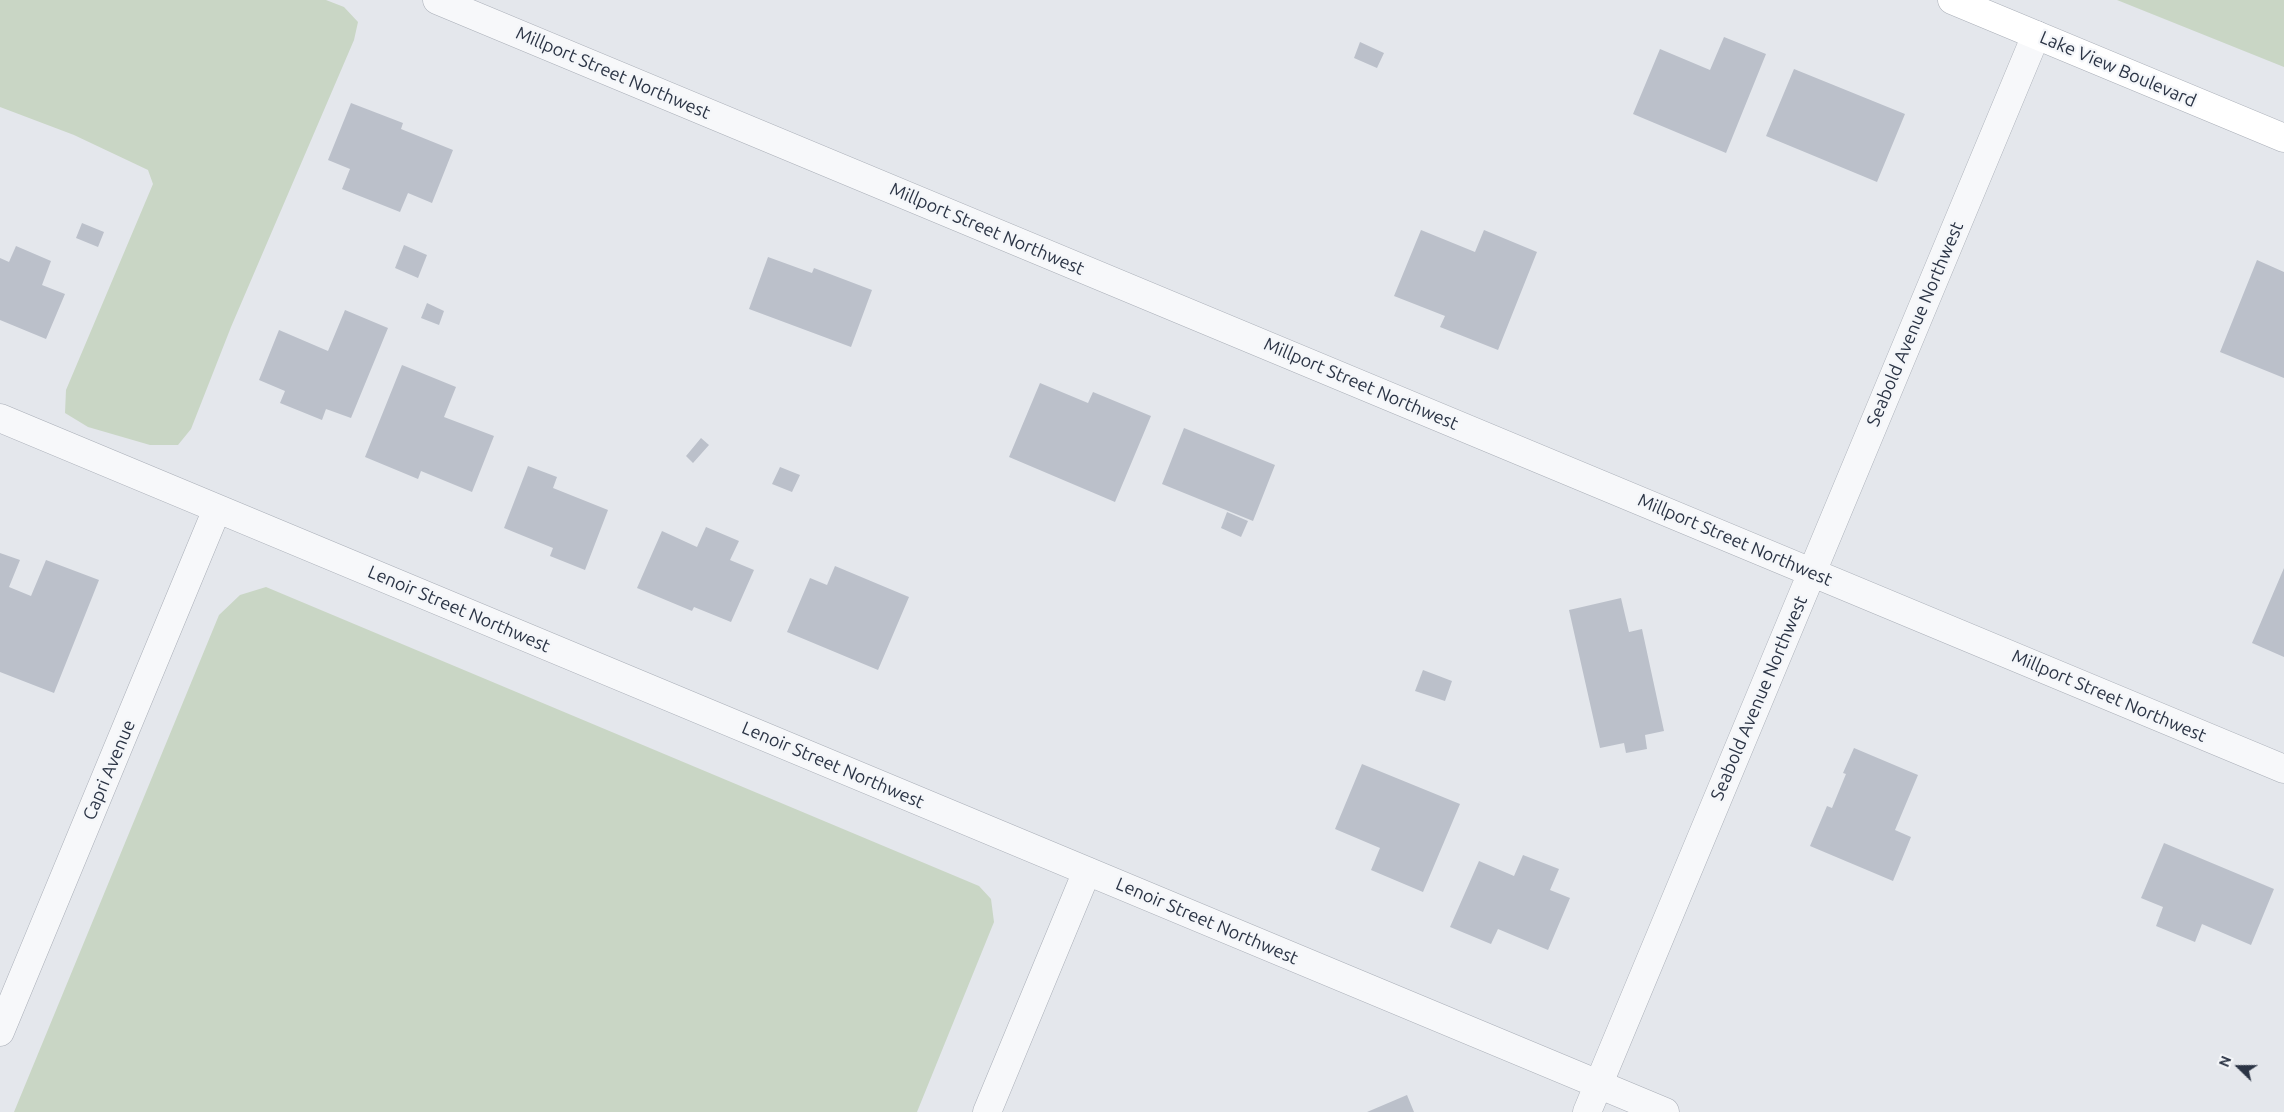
<!DOCTYPE html>
<html>
<head>
<meta charset="utf-8">
<style>
  body { margin:0 }
  #map { position:relative; width:2284px; height:1112px; overflow:hidden; background:#e4e7ec; font-family:Ubuntu,sans-serif }
  canvas { display:block }
  .north { position:absolute; left:2214px; top:1042px; width:50px; height:50px; -webkit-text-stroke:4px #f4f6f9; paint-order:stroke; rotate:292deg; font-size:14px; font-weight:700; line-height:20px; text-align:center; color:#2b3445 }
  .north::after { content:''; display:block; margin:auto; width:18px; height:22px; background:#2b3445; clip-path:polygon(50% 0,100% 100%,50% 72%,0 100%) }
</style>
</head>
<body>
<div id="map">
<canvas width="2284" height="1112"></canvas>
<div class="north">N</div>
</div>
<script>
const context = document.querySelector('canvas').getContext('2d');
context.lineJoin = 'round';
function fillPath(path, color) {
  context.fillStyle = color;
  context.fill(path, 'evenodd');
}
function poly(rows) {
  const path = new Path2D();
  for (const r of rows) {
    path.moveTo(r[0], r[1]);
    for (let i = 2; i < r.length; i += 2) path.lineTo(r[i], r[i + 1]);
  }
  return path;
}
function strokePath(path, color, width, dash) {
  context.strokeStyle = color;
  context.lineWidth = width;
  context.lineCap = dash ? 'butt' : 'round';
  context.setLineDash(dash || []);
  context.stroke(path);
}
function write(font, color, halo, rows, align = 'center') {
  context.font = font + ' Ubuntu,sans-serif';
  context.lineWidth = 4.5;
  context.setLineDash([]);
  context.textBaseline = 'middle';
  context.strokeStyle = halo;
  context.fillStyle = color;
  for (const [text, x, y, turn = 0] of rows) {
    context.save();
    context.translate(x, y);
    context.rotate((+turn || 0) * Math.PI / 180);
    context.textAlign = isNaN(turn) ? turn : align;
    if (halo) context.strokeText(text, 0, 0);
    context.fillText(text, 0, 0);
    context.restore();
  }
}
fillPath(poly([
  [0,0,326,0,344,7,358,22,354,40,231,327,191,429,178,445,150,445,88,427,65,413,66,390,153,184,148,170,74,135,0,107],
  [2117,0,2284,0,2284,67],
  [266,587,979,886,991,899,994,922,917,1112,14,1112,219,615,240,595]
]), '#c9d6c5');
fillPath(poly([
  [1724,37,1766,54,1726,153,1633,114,1660,49,1710,70],
  [1360,42,1384,53,1377,68,1354,58],
  [1794,69,1905,114,1877,182,1766,136],
  [351,103,403,123,401,129,453,150,432,203,408,193,400,212,342,189,350,169,328,160],
  [82,223,104,232,98,247,76,238],
  [1421,230,1475,252,1484,230,1537,252,1498,350,1440,327,1445,316,1394,296],
  [404,245,427,255,418,278,395,268],
  [16,246,51,261,42,285,65,294,46,339,0,320,0,258,9,262],
  [768,257,812,273,814,268,872,290,851,347,749,309],
  [2257,260,2284,272,2284,378,2220,352],
  [427,303,444,311,439,325,421,318],
  [345,310,388,328,351,418,326,409,322,420,280,403,285,391,259,380,279,330,328,351],
  [402,365,456,387,444,417,494,436,472,492,421,471,418,479,365,457],
  [1040,383,1088,403,1093,392,1151,416,1115,502,1009,457],
  [1184,428,1275,465,1253,521,1162,484],
  [701,438,709,445,693,463,686,456],
  [528,466,557,477,553,488,608,510,585,570,550,556,553,548,504,528],
  [780,467,800,475,792,492,772,484],
  [1227,512,1248,521,1241,537,1221,528],
  [706,527,739,541,730,560,754,570,731,622,694,607,692,611,637,588,662,531,697,547],
  [0,553,20,560,9,587,31,596,46,560,99,580,54,693,0,672],
  [835,566,909,597,878,670,787,632,810,578,827,585],
  [2284,568,2284,657,2252,643],
  [1621,598,1629,632,1642,629,1664,731,1645,735,1647,749,1626,753,1624,743,1600,748,1569,610],
  [1423,670,1452,681,1445,701,1415,691],
  [1854,748,1918,775,1895,830,1911,837,1893,881,1810,846,1827,806,1832,808,1846,774,1843,773],
  [1362,764,1460,804,1423,892,1371,870,1380,848,1335,829],
  [2164,843,2274,889,2251,945,2202,924,2195,942,2156,926,2163,907,2141,898],
  [1523,855,1559,869,1550,890,1570,898,1548,950,1498,929,1491,944,1450,927,1479,861,1514,876],
  [1407,1095,1414,1112,1367,1112]
]), '#bbc0ca');
const street = poly([
  [437,0,2284,769],
  [0,418,1665,1112],
  [0,1032,217,509],
  [987,1112,1087,871],
  [1587,1112,2036,35]
]);
const secondary = poly([
  [1952,0,2284,138]
]);
strokePath(street, '#a9aeb7', 29);
strokePath(secondary, '#a9aeb7', 29);
strokePath(street, '#f7f8fa', 28);
strokePath(secondary, '#fff', 28);
write('18px', '#2b3445', '#f4f6f9', [
  ["Lake View Boulevard",2118,69,23],
  ["Millport Street Northwest",613,73,23],
  ["Millport Street Northwest",987,229,23],
  ["Seabold Avenue Northwest",1915,324,-67],
  ["Millport Street Northwest",1361,384,23],
  ["Millport Street Northwest",1735,540,23],
  ["Lenoir Street Northwest",459,609,23],
  ["Millport Street Northwest",2109,696,23],
  ["Seabold Avenue Northwest",1759,698,-67],
  ["Lenoir Street Northwest",833,765,23],
  ["Capri Avenue",109,770,-67],
  ["Lenoir Street Northwest",1207,921,23]
]);
</script>
</body>
</html>
